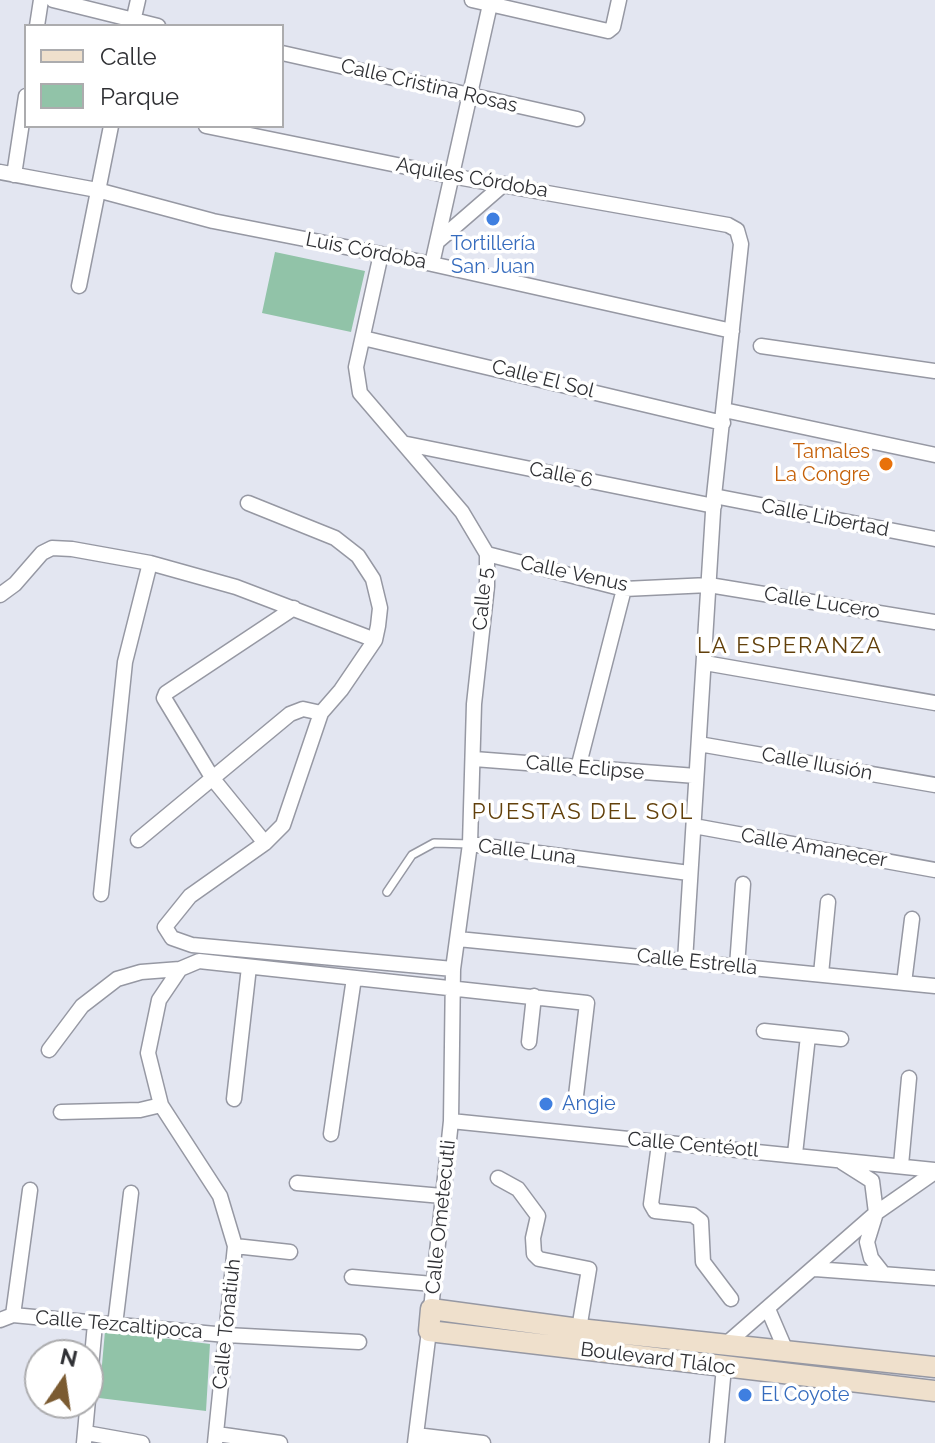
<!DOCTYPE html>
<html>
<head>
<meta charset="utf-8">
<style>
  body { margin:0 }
  #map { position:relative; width:935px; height:1443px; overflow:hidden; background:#e3e6f1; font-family:Raleway,sans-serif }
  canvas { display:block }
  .legend { position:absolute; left:24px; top:24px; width:260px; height:104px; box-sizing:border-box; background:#fff; border:2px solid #acacae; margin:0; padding:10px 14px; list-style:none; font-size:24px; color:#2f3034 }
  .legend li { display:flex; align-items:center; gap:16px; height:40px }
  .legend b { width:40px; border:2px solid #acacae }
  .north { position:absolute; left:24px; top:1339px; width:80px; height:80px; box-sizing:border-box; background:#fff; border:2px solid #acacae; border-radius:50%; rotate:13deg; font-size:22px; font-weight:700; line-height:32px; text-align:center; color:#2f3034 }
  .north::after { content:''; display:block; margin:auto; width:28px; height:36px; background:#7b5b31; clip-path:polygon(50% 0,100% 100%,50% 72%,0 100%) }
</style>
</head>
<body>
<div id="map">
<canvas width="935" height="1443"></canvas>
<ul class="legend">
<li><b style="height:10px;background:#efe0cc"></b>Calle</li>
<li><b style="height:22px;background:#91c3a8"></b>Parque</li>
</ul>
<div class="north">N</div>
</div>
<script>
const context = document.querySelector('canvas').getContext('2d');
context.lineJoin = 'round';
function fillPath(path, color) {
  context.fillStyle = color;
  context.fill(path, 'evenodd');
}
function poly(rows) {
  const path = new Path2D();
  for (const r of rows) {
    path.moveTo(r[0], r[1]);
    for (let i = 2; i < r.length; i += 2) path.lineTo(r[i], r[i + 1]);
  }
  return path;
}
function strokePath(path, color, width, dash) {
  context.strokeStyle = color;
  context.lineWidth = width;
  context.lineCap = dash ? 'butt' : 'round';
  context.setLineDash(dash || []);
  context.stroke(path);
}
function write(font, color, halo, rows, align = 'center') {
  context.font = font + ' Raleway,sans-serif';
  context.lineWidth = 7;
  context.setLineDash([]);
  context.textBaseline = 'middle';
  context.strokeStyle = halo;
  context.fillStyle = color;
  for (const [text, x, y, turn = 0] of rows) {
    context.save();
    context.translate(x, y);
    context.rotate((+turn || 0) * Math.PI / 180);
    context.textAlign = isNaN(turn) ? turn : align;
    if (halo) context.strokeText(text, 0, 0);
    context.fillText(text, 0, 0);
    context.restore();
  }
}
fillPath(poly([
  [275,252,365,271,351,332,262,313],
  [105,1331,210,1344,206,1411,99,1398]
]), '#91c3a8');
const lane = poly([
  [387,892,412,855,434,843,470,844]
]);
const street = poly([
  [53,0,158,26],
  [472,0,608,31,613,27,619,0],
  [37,26,41,0],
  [132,26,138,0],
  [282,53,577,119],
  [206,126,451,176,728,225,737,230,741,244,714,496,685,961],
  [0,172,97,190,213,221,432,264,732,331],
  [14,175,26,96],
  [437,242,504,184],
  [381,254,356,367,360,393,462,512,487,554,487,586,474,704,470,844,453,969,451,1121,431,1309],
  [432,264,491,0],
  [79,286,111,126],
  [363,338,723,423],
  [761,346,935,371],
  [724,410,935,455],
  [407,444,714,506],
  [714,496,935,539],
  [248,503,335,538,358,556,373,579,380,608,378,626,375,640,341,690,321,713,283,825,265,843,190,896,165,927,172,938,192,945,453,969],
  [487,554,624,589,709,585,935,622],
  [0,595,15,584,42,553,52,548,72,549,150,563,236,587,375,640],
  [705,663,935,703],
  [699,744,935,785],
  [474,759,696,776],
  [578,768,624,589],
  [694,826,935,870],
  [138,840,290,714,303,709,321,713],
  [265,843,213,779,164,698,166,693,294,608],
  [470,844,689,873],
  [101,894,125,662,150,563],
  [458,939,935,986],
  [737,966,743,884],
  [821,974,828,902],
  [904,983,912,919],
  [764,1031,841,1039],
  [529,1042,534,996],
  [49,1050,82,1006,117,979,141,972,180,969],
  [234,1099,249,967],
  [61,1112,140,1110,161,1105],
  [451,1121,935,1170],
  [331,1134,354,978],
  [659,1144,651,1204,655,1211,693,1215,701,1221,703,1262,731,1299],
  [795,1154,808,1036],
  [842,1162,872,1181,876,1213,867,1242,871,1258,882,1272],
  [901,1165,909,1078],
  [498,1178,518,1189,538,1216,533,1238,534,1254,539,1259,589,1269,579,1329],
  [297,1183,442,1196],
  [235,1246,290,1252],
  [815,1269,935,1278],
  [352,1277,433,1284],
  [768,1309,786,1351],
  [13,1315,30,1190],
  [0,1320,13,1315,226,1335,359,1342],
  [115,1325,131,1193],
  [725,1345,876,1213,935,1172],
  [86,1433,142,1443],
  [217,1434,280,1443],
  [416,1435,483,1443],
  [84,1443,95,1324],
  [215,1443,235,1246,220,1196,161,1105,148,1053,159,1000,180,969,199,961,587,1003,575,1104],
  [415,1443,429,1331],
  [717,1443,724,1367]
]);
const secondary = poly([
  [935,1367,579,1329,431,1309,429,1331,935,1391]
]);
strokePath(lane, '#9698a3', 10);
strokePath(street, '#9698a3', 17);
strokePath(secondary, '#9698a3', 23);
strokePath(lane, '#fff', 7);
strokePath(street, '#fff', 14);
strokePath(secondary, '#efe0cc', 20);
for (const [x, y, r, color] of [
  [493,219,8,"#3f7fe0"],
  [886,464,8,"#e8710a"],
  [546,1104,8,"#3f7fe0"],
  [745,1395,8,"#3f7fe0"]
]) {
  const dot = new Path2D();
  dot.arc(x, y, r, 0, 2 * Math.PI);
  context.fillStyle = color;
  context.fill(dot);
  strokePath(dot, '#fff', 3);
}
write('20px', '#2f3034', '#fff', [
  ["Calle Cristina Rosas",429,86,13],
  ["Aquiles Córdoba",472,178,10],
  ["Luis Córdoba",366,251,11],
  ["Calle El Sol",543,379,14],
  ["Calle 6",561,475,11],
  ["Calle Libertad",825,518,11],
  ["Calle Venus",574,574,12],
  ["Calle 5",483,599,-85],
  ["Calle Lucero",822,603,9],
  ["Calle Ilusión",817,764,10],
  ["Calle Eclipse",585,768,5],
  ["Calle Amanecer",814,848,10],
  ["Calle Luna",527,852,7],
  ["Calle Estrella",697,962,6],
  ["Calle Centéotl",693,1145,5],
  ["Calle Ometecutli",441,1217,-84],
  ["Calle Tonatiuh",227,1324,-84],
  ["Calle Tezcaltipoca",119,1325,5],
  ["Boulevard Tláloc",658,1359,7]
]);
write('20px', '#366cbe', '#fff', [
  ["Tortillería",493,244,"center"],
  ["San Juan",493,267,"center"],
  ["Angie",562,1104],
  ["El Coyote",761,1395]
], 'left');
write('20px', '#c56008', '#fff', [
  ["Tamales",870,452],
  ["La Congre",870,475]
], 'right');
context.letterSpacing = '2px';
write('22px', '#62400b', '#fff', [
  ["LA ESPERANZA",790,646],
  ["PUESTAS DEL SOL",583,812]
]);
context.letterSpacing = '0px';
</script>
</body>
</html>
